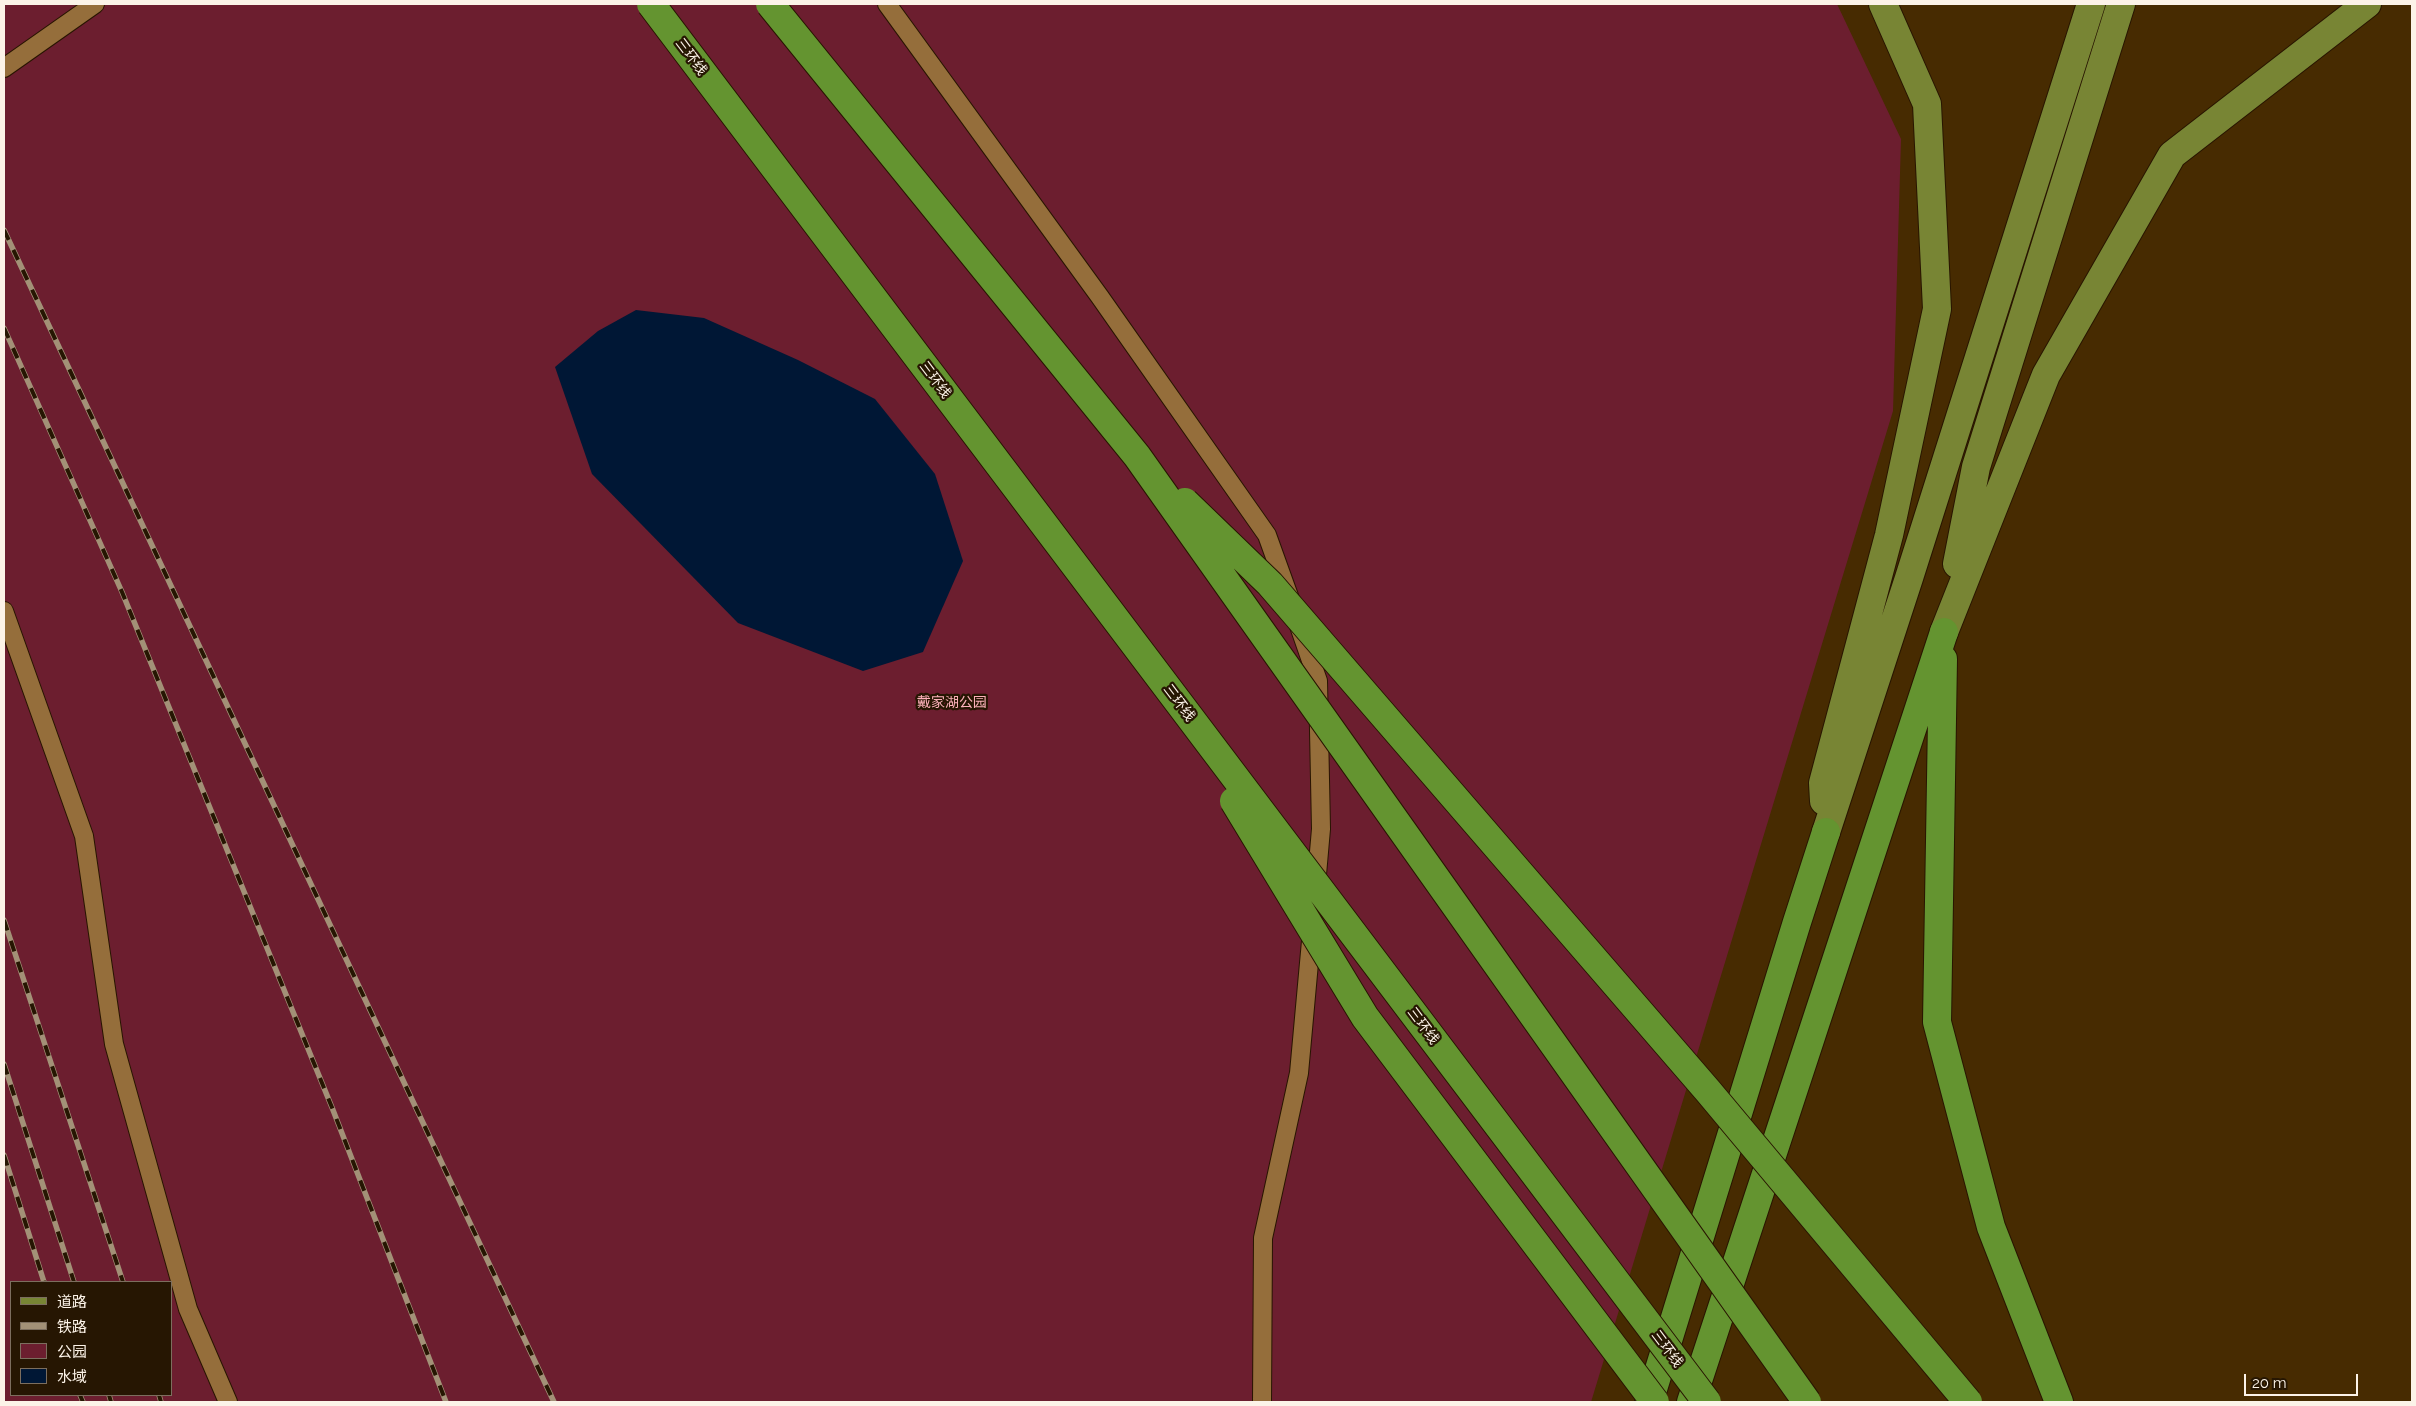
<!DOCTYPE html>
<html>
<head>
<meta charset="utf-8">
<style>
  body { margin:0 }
  #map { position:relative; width:2416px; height:1406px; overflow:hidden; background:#472b01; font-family:Raleway,"Noto Sans SC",sans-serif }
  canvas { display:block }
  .frame { position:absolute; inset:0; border:5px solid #fcf3e8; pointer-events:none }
  .legend { position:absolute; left:10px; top:1281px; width:162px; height:115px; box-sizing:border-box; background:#261602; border:1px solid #7c6e5e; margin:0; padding:6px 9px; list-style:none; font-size:15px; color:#fcf3e8 }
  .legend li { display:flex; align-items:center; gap:10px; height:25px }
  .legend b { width:25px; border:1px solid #7c6e5e }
  .scale { position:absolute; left:2244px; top:1374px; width:114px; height:22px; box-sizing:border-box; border:2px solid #fcf3e8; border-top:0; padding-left:6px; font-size:15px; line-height:18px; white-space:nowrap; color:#fcf3e8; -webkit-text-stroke:4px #261602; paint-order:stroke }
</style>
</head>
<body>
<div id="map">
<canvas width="2416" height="1406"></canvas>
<div class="frame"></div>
<ul class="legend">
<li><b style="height:6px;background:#788534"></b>道路</li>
<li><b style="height:6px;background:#a39177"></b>铁路</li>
<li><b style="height:14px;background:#6c1e2f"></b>公园</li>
<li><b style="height:14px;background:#001735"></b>水域</li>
</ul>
<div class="scale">20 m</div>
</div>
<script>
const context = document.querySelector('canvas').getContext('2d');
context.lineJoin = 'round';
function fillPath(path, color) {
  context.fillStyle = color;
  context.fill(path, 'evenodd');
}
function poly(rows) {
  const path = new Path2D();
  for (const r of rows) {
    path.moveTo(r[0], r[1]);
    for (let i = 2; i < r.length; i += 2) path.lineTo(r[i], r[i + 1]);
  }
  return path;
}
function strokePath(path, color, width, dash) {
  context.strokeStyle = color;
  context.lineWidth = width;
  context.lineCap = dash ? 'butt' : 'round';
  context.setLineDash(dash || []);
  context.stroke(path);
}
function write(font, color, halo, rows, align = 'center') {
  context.font = font + ' Raleway,"Noto Sans SC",sans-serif';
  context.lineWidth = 4.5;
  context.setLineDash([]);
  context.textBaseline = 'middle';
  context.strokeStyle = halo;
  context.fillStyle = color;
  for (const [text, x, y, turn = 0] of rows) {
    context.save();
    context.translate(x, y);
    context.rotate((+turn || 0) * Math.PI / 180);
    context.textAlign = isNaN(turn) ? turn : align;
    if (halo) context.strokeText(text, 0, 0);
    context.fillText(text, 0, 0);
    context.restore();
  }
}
fillPath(poly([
  [4,4,1837,4,1901,139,1893,411,1591,1402,4,1402],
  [11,1282,171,1282,171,1395,11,1395]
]), '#6c1e2f');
fillPath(poly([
  [636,310,704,318,798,360,875,399,935,474,963,561,923,652,863,671,738,623,592,474,555,367,598,331]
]), '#001735');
const lane = poly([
  [887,4,1100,297,1267,535,1290,599],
  [4,68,95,4],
  [4,611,84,836,114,1044,188,1309,228,1402],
  [1299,626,1318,681,1321,829,1316,886],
  [1262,1402,1263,1238,1299,1073,1312,930]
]);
const primary = poly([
  [1957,564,1976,467,2121,4],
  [1944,632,2046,375,2172,155,2367,4],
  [1824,801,1823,783,1889,535,1937,309,1927,104,1883,4],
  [1826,832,1909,578,2091,4]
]);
const highway = poly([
  [1943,659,1937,1022,1991,1227,2059,1402],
  [1649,1402,1797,922,1826,832],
  [1691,1402,1944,632]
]);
strokePath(lane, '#281500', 20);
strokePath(primary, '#281500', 30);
strokePath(highway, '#281500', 30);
strokePath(lane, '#956e3b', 18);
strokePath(primary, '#788534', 28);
strokePath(highway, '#649430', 28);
const rail = poly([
  [4,230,554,1402],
  [4,328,122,592,333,1110,446,1402],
  [4,920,123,1282],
  [4,1064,74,1282],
  [4,1155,44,1282],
  [80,1395,83,1402],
  [109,1395,111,1402],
  [159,1395,161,1402]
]);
strokePath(rail, '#a39177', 5.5);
strokePath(rail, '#261602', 4, [11]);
const highwayBridge = poly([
  [651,4,1707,1402],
  [770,4,1137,456,1807,1402],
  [1185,502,1270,584,1708,1091,1968,1402],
  [1234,801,1365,1017,1655,1402]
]);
strokePath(highwayBridge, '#281500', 30, []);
strokePath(highwayBridge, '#649430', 28);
write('14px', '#fcf3e8', '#261602', [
  ["三环线",691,57,53],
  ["三环线",935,380,53],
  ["三环线",1179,703,53],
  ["三环线",1423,1026,53],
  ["三环线",1667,1349,53]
]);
write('14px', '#fcb1ba', '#261602', [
  ["戴家湖公园",952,703]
]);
</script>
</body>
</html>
